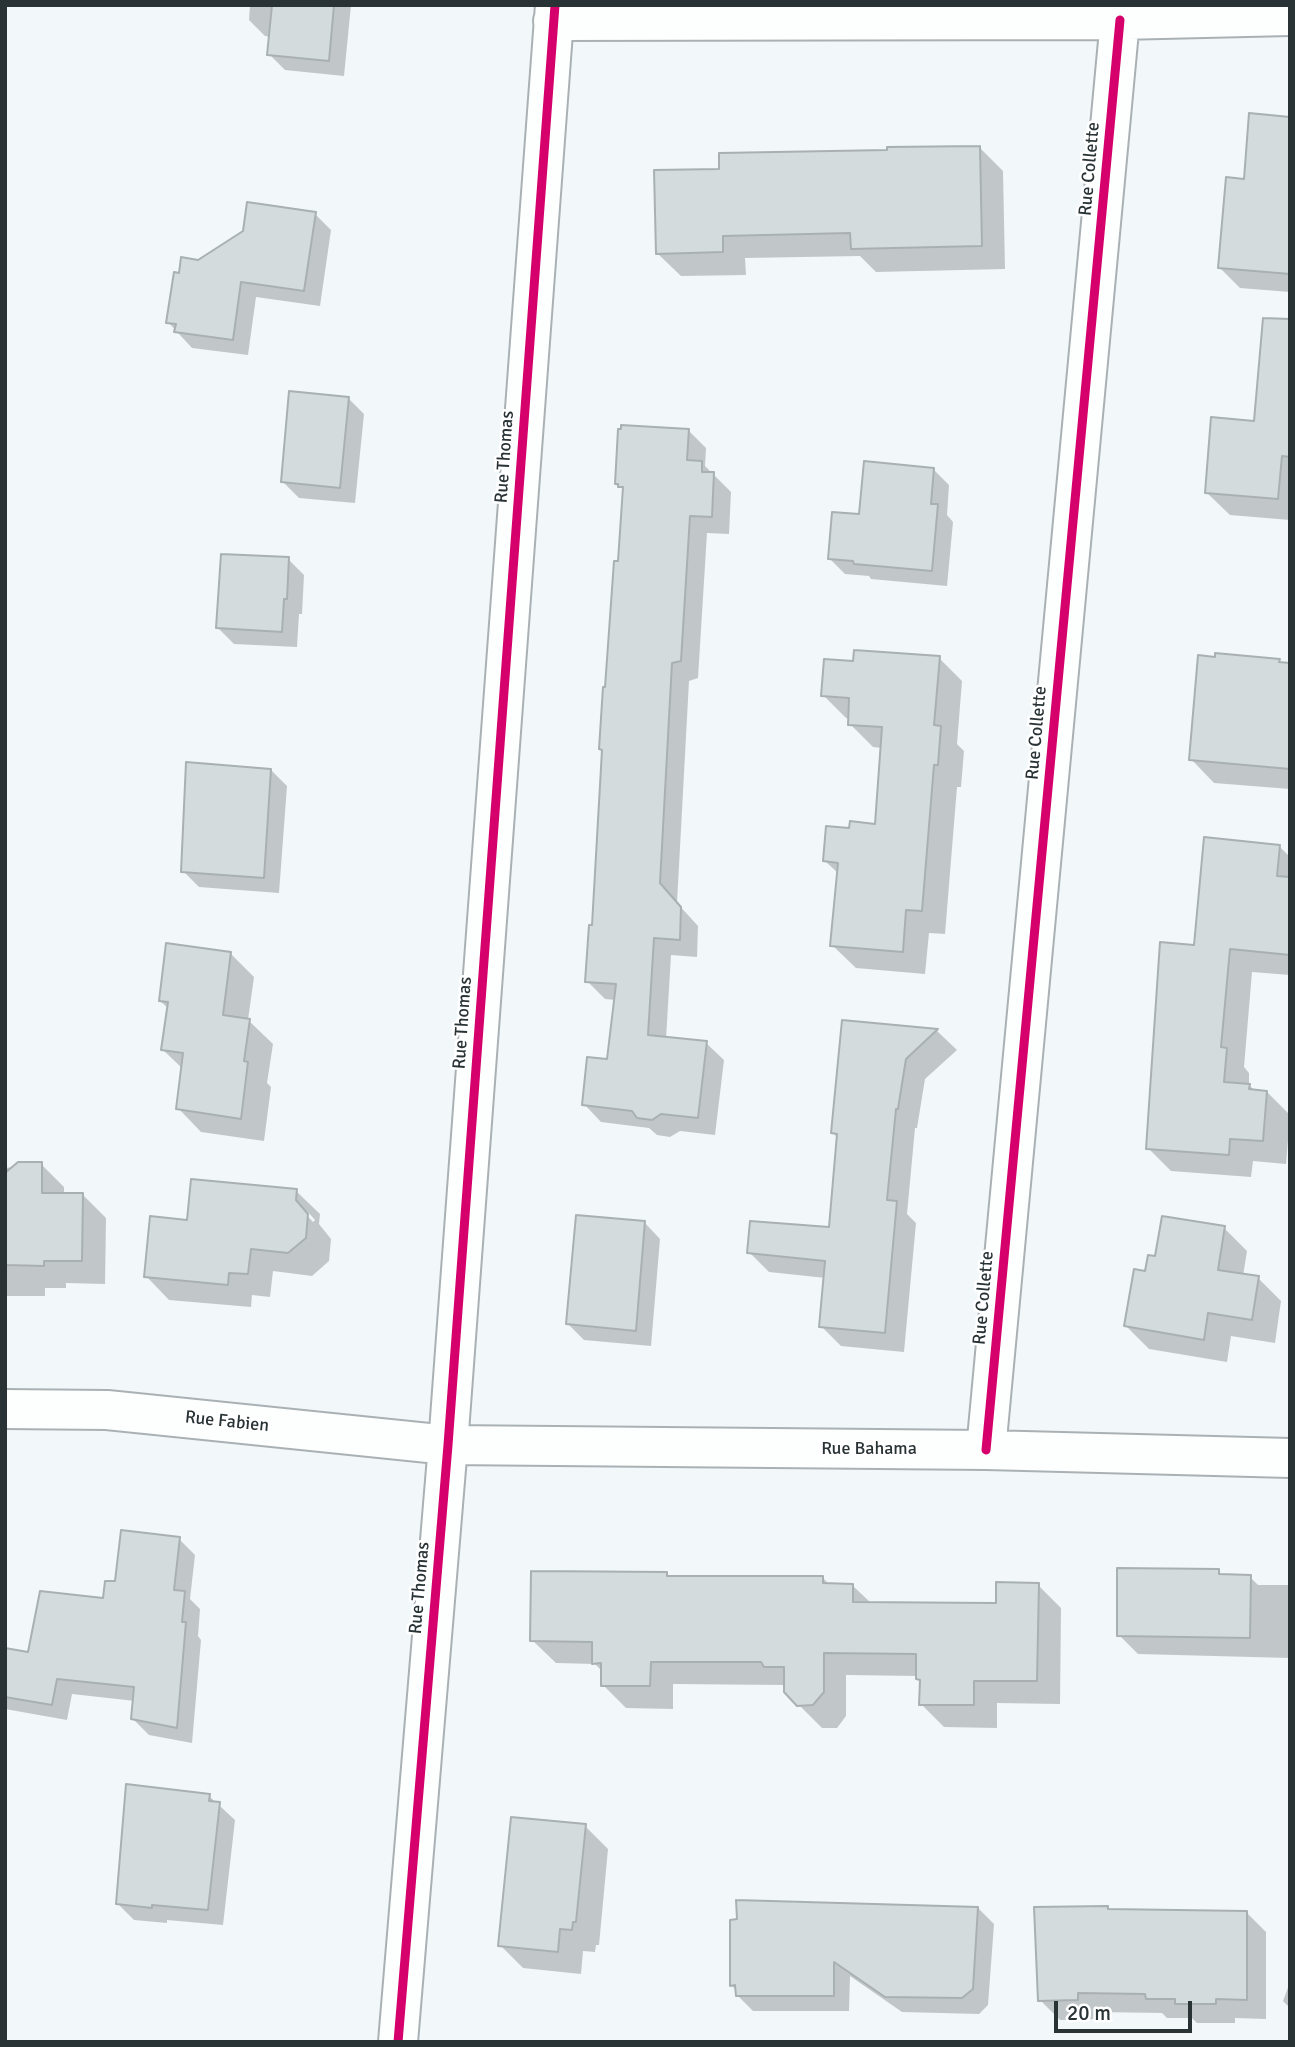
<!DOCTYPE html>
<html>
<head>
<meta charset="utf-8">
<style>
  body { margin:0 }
  #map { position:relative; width:1295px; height:2047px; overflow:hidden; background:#f2f8fa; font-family:Signika,sans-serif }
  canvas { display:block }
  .frame { position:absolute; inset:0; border:7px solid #293336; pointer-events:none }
  .scale { position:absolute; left:1054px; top:2001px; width:138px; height:32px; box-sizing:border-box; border:4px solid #293336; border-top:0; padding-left:9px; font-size:21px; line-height:24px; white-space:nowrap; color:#293336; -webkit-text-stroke:5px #fff; paint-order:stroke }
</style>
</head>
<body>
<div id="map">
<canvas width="1295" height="2047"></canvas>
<div class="frame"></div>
<div class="scale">20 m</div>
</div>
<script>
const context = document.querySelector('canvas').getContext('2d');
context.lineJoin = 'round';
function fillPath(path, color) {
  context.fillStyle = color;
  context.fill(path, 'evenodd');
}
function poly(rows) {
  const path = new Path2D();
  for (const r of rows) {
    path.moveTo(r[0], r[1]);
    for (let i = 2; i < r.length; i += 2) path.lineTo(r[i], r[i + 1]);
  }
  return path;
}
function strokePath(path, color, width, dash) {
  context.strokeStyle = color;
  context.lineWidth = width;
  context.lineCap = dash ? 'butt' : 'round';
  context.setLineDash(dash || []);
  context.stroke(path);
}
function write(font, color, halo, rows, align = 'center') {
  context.font = font + ' Signika,sans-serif';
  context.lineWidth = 5;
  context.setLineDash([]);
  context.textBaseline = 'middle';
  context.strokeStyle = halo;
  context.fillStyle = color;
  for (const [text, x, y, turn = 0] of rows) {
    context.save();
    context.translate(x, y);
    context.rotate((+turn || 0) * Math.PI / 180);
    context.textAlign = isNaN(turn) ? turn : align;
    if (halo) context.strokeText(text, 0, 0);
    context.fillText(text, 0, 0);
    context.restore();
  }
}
fillPath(poly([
  [250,5,351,5,344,76,285,70,269,54,271,37,265,36,249,20],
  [1290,119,1290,292,1240,288,1219,267,1245,181],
  [980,148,1003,171,1005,269,876,272,860,256,745,258,746,275,681,276,657,253,721,171],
  [315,214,331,230,320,306,256,297,248,355,192,348,168,322,180,275],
  [1290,333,1290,520,1230,515,1206,492,1255,423],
  [348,398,364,414,355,503,299,498,283,482],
  [688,430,706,448,705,466,731,492,729,534,707,533,698,678,689,681,677,903,698,926,697,957,671,955,666,1039,706,1043,724,1060,715,1135,680,1131,670,1137,657,1135,649,1128,601,1122,584,1104,609,1061,616,1000,605,999,587,981,594,927,604,752,600,749,620,563,624,491,617,483],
  [933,469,949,485,947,515,953,522,947,586,871,579,869,576,845,574,830,559,860,516],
  [288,559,304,575,302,614,299,614,297,647,234,644,218,628],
  [939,658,962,681,957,744,964,751,961,787,957,787,945,934,929,933,925,974,856,968,832,945,839,874,825,861,851,830,876,825,882,748,873,747,850,724,850,719,846,718,823,695,855,662],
  [1279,661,1282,664,1290,665,1290,789,1214,783,1191,759],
  [271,770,287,786,279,893,199,887,183,871],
  [1279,846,1290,857,1290,975,1252,972,1244,1067,1249,1073,1249,1085,1255,1091,1267,1092,1290,1115,1286,1164,1253,1161,1251,1177,1171,1171,1148,1148,1195,947],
  [231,954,254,977,248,1020,273,1044,267,1083,271,1087,264,1141,201,1132,178,1108,183,1069,163,1050,169,1009,160,1001],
  [843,1022,937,1031,957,1050,925,1079,917,1128,915,1128,907,1214,916,1223,904,1352,841,1346,821,1326,826,1278,769,1272,749,1252,831,1229,838,1138,832,1132],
  [41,1164,64,1187,64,1195,83,1195,106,1218,105,1284,66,1283,66,1288,45,1288,45,1296,5,1296,5,1168],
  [296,1191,320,1214,319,1224,331,1239,329,1261,312,1276,273,1271,270,1297,252,1295,251,1307,169,1300,146,1276],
  [303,1211,307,1211,315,1220,313,1222],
  [645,1223,660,1239,651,1346,584,1340,568,1324],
  [1224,1228,1247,1251,1243,1276,1258,1278,1281,1301,1275,1343,1231,1336,1227,1362,1149,1349,1126,1326,1147,1273,1156,1258],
  [179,1539,195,1555,190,1599,200,1609,198,1636,201,1640,192,1743,149,1735,133,1719,135,1701,72,1694,67,1720,5,1709,5,1650,29,1654,105,1600,116,1583],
  [1218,1571,1224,1576,1250,1577,1258,1585,1290,1585,1290,1658,1138,1654,1119,1635],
  [666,1574,670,1578,823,1578,830,1585,852,1585,871,1603,998,1605,1038,1585,1061,1608,1060,1704,997,1703,997,1728,944,1727,921,1704,921,1683,918,1676,846,1675,846,1716,837,1728,822,1728,798,1704,785,1685,673,1684,673,1709,626,1708,603,1685,603,1672,595,1664,556,1663,532,1640],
  [209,1796,235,1820,223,1925,167,1920,167,1923,134,1920,118,1904],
  [585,1826,608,1849,599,1945,596,1945,595,1952,583,1951,581,1974,523,1968,500,1945],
  [978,1908,994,1924,988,2005,979,2014,902,2012,850,1976,849,2011,753,2011,737,1995,737,1991,731,1985],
  [1107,1908,1110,1911,1247,1913,1266,1932,1266,2019,1235,2018,1235,2023,1197,2023,1192,2018,1167,2018,1162,2013,1097,2012,1097,2019,1060,2020,1040,2000],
  [1290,1982,1290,2008,1283,2001]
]), '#0003');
const building = poly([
  [272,5,334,5,329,61,267,55,272,5],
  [1249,113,1290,117,1290,274,1218,268,1226,177,1244,179,1249,113],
  [980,146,982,246,851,249,850,233,723,236,723,252,656,254,654,170,719,169,719,153,887,150,887,147,980,146],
  [247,202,316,212,304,291,241,282,233,340,174,332,176,324,166,323,174,272,179,273,181,257,198,260,243,231,247,202],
  [1263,318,1290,319,1290,457,1282,456,1278,499,1205,493,1211,417,1254,421,1263,318],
  [289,391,349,397,340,488,281,482,289,391],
  [621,425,689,429,687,460,702,461,702,472,714,472,712,517,690,516,681,661,672,663,660,883,681,907,680,940,654,938,648,1035,707,1041,698,1118,661,1114,652,1120,637,1118,632,1111,582,1105,587,1057,607,1059,616,984,585,982,589,925,592,925,602,750,599,749,603,687,605,687,614,561,618,561,623,487,618,487,618,484,615,484,618,429,621,429,621,425],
  [864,461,934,468,931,504,938,504,932,571,854,564,853,561,828,559,832,512,859,514,864,461],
  [221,554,289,557,287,599,284,599,282,632,216,628,221,554],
  [854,650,940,656,934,725,941,726,938,765,934,765,922,911,906,910,903,952,830,946,838,863,823,861,826,826,849,828,850,821,875,824,882,727,848,725,849,698,821,696,824,659,853,661,854,650],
  [1215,653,1280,659,1279,662,1290,663,1290,769,1189,760,1198,655,1215,657,1215,653],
  [186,762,271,769,264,878,181,872,186,762],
  [1204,837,1280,845,1277,876,1290,877,1290,955,1230,949,1221,1047,1227,1048,1224,1082,1250,1084,1249,1089,1267,1091,1263,1141,1230,1139,1229,1155,1146,1149,1160,942,1194,945,1204,837],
  [166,943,231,952,223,1015,250,1019,244,1061,248,1062,241,1119,176,1109,183,1053,161,1050,168,1002,159,1001,166,943],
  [842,1020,938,1029,906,1059,898,1109,896,1109,887,1200,897,1201,885,1333,819,1327,825,1261,747,1253,750,1221,829,1227,837,1134,831,1133,842,1020],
  [18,1162,42,1162,42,1193,83,1193,82,1261,44,1261,44,1266,5,1265,5,1173,18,1162],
  [191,1179,297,1189,296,1200,308,1214,306,1238,288,1253,251,1249,248,1274,229,1273,228,1285,144,1277,150,1216,187,1220,191,1179],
  [576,1215,645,1221,636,1331,566,1324,576,1215],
  [1162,1216,1225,1226,1218,1270,1259,1276,1252,1320,1208,1313,1204,1340,1124,1326,1134,1269,1145,1271,1148,1255,1155,1256,1162,1216],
  [121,1530,180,1537,174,1590,185,1591,182,1622,186,1622,177,1728,131,1719,134,1687,57,1679,52,1705,5,1697,5,1648,28,1652,40,1591,103,1598,105,1581,115,1581,121,1530],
  [1117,1568,1219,1569,1219,1574,1251,1575,1250,1638,1117,1636,1117,1568],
  [531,1571,667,1572,667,1576,823,1576,823,1583,853,1584,853,1602,996,1603,996,1582,1039,1583,1037,1681,974,1681,974,1705,919,1705,920,1680,916,1679,916,1654,824,1653,824,1692,813,1705,797,1706,784,1692,784,1667,764,1667,761,1662,651,1662,650,1686,601,1686,601,1663,592,1664,592,1642,530,1641,531,1571],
  [126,1784,210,1794,209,1801,220,1802,208,1910,152,1905,152,1908,116,1904,126,1784],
  [511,1817,586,1824,576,1922,573,1922,572,1930,560,1929,558,1952,498,1946,511,1817],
  [736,1900,978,1907,973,1989,962,1998,885,1997,834,1962,834,1996,736,1996,735,1985,730,1986,730,1920,737,1919,736,1900],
  [1108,1906,1108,1909,1247,1911,1247,2000,1216,1999,1216,2004,1175,2004,1175,1999,1146,1999,1145,1994,1078,1993,1078,2000,1038,2001,1034,1907,1108,1906]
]);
fillPath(building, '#d3dbdd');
strokePath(building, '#a9b0b3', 2);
const minor = poly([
  [553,21,1120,20,1290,16],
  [5,1409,107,1410,448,1445,986,1450,1290,1458],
  [986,1450,1120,20],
  [398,2042,448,1445,555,5]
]);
strokePath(minor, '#aab1b4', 42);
strokePath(minor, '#fdfefe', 38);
strokePath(poly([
  [986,1450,1120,20],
  [398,2042,448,1445,555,5]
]), '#d6006c', 9);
write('18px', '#293336', '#fff', [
  ["Rue Collette",1090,169,-85],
  ["Rue Thomas",505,457,-86],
  ["Rue Collette",1037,733,-85],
  ["Rue Thomas",463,1023,-86],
  ["Rue Collette",984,1298,-85],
  ["Rue Fabien",227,1422,6],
  ["Rue Bahama",869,1449],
  ["Rue Thomas",420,1588,-85]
]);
</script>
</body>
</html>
